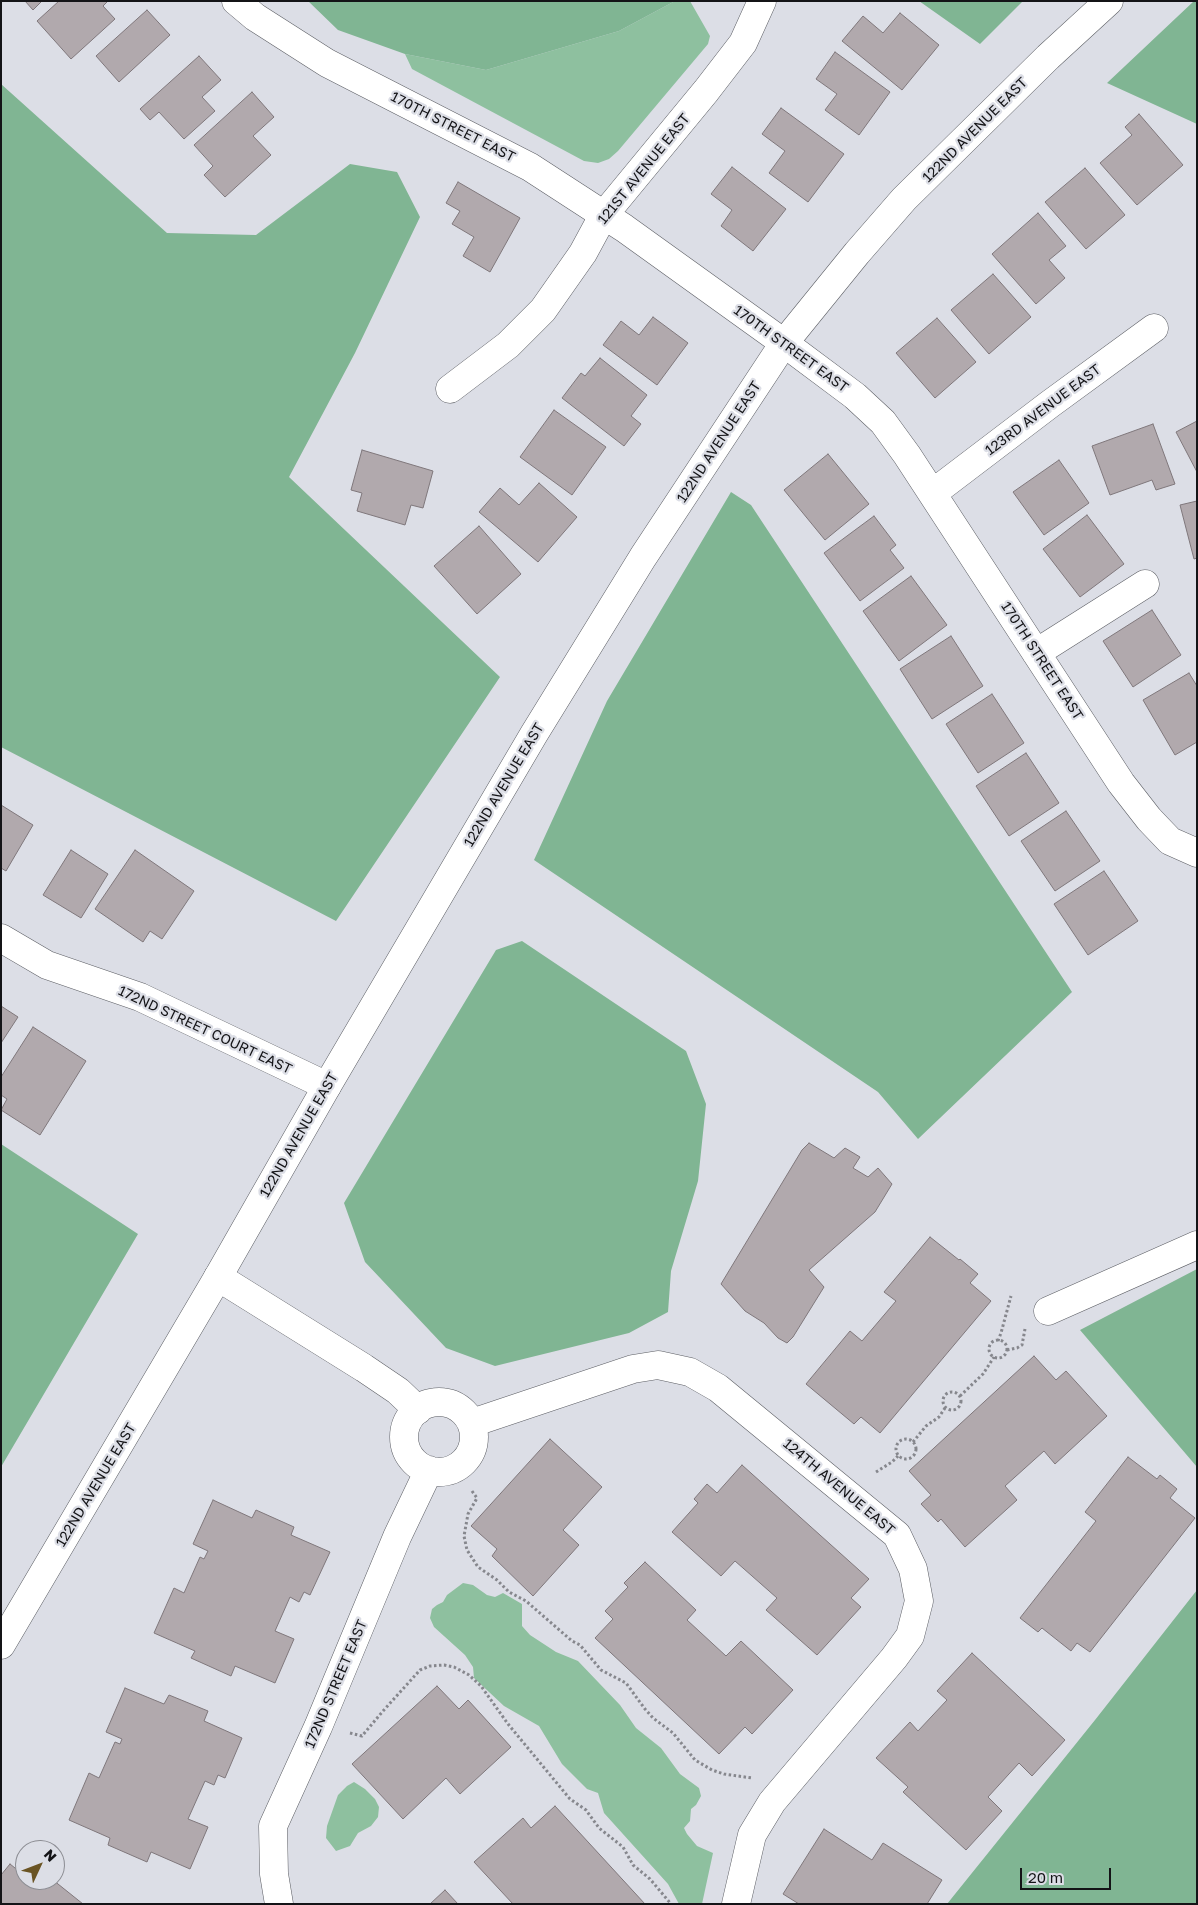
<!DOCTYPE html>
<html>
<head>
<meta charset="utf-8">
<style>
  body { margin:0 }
  #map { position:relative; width:1198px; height:1905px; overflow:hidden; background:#dcdee6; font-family:"Golos Text",sans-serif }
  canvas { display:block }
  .frame { position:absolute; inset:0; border:2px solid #141417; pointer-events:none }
  .north { position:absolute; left:15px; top:1840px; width:50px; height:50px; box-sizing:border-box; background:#dcdee6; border:1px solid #8c8d93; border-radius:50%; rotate:47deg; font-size:14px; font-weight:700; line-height:20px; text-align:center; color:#141417 }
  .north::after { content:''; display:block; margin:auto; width:18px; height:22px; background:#6a5424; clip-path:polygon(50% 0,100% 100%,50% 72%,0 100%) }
  .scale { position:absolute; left:1020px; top:1868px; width:91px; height:22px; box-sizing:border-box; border:2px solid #141417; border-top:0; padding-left:6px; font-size:15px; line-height:18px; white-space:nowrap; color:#141417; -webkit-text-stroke:4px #dcdee6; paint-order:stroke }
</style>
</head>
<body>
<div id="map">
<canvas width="1198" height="1905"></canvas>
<div class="frame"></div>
<div class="north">N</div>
<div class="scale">20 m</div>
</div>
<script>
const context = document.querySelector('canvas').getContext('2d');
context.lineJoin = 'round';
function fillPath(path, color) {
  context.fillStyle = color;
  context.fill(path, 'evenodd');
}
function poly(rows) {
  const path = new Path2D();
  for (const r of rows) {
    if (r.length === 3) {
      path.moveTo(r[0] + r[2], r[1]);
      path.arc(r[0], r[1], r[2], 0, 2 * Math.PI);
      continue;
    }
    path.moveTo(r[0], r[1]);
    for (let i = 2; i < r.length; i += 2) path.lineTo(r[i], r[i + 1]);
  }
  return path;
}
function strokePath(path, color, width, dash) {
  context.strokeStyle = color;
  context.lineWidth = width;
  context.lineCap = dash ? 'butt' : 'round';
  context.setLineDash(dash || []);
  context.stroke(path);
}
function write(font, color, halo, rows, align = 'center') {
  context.font = font + ' "Golos Text",sans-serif';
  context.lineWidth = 4.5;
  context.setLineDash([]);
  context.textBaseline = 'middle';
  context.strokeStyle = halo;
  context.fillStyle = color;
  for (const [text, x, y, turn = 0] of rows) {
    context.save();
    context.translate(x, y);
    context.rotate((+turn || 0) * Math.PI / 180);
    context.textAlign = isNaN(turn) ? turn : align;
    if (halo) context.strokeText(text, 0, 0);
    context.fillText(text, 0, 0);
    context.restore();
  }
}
fillPath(poly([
  [675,1,690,1,710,36,708,44,618,151,609,159,598,163,584,161,412,69,405,54,486,70,619,31],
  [463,1583,473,1585,487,1595,495,1597,503,1593,522,1604,522,1626,530,1635,556,1652,578,1661,620,1705,636,1728,661,1748,680,1774,699,1788,701,1796,696,1805,691,1809,690,1821,684,1828,687,1834,697,1846,713,1853,702,1904,679,1904,668,1884,604,1813,598,1793,587,1789,562,1764,539,1726,504,1706,474,1678,473,1667,465,1655,434,1627,430,1618,432,1609,437,1605,443,1602,447,1595],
  [354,1782,365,1789,375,1799,379,1807,378,1817,371,1826,358,1833,350,1846,336,1851,326,1838,327,1826,338,1795,347,1786]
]), '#8ec09f');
fillPath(poly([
  [308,1,675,1,619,31,486,70,405,54,338,30],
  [919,1,1023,1,980,44],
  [1194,1,1197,1,1197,124,1107,83],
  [1,84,167,233,256,235,350,164,397,172,420,217,355,353,289,477,500,677,336,921,1,747],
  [731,492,751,505,1072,992,918,1139,878,1092,534,860,607,701],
  [522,941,686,1051,706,1104,698,1181,671,1271,668,1312,629,1333,495,1366,446,1348,365,1262,344,1203,496,950],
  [1,1144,138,1234,1,1467],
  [1197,1269,1197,1467,1080,1330],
  [1197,1590,1197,1904,947,1904,1095,1720]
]), '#80b593');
const building = poly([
  [25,1,42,1,33,10,25,1],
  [59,1,108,1,103,6,115,19,71,59,37,21,59,1],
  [147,10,170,35,119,82,96,56,147,10],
  [900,13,939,45,902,90,842,41,863,16,883,33,900,13],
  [835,52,890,92,859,135,825,110,837,94,816,79,835,52],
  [199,56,221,80,202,97,215,111,184,139,159,112,150,120,140,109,199,56],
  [252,92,274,117,253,136,271,155,225,197,204,175,213,166,194,145,252,92],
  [781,108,844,154,808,202,769,173,785,151,762,134,781,108],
  [1139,114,1183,165,1137,205,1100,163,1132,135,1125,127,1139,114],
  [732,167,786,209,753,251,721,226,732,210,711,194,732,167],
  [1085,168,1125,215,1086,249,1045,202,1085,168],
  [458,182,520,218,490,272,463,256,474,237,452,224,460,211,446,203,458,182],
  [1038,213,1066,246,1049,260,1065,278,1036,304,992,254,1038,213],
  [993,274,1031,317,989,354,951,310,993,274],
  [653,317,688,343,657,385,603,345,621,321,639,335,653,317],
  [937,318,976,362,935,398,896,353,937,318],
  [600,358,647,395,631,416,641,424,624,446,562,398,581,373,585,376,600,358],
  [554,410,606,447,572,495,520,457,554,410],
  [1197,421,1197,472,1176,432,1197,421],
  [1153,424,1175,484,1156,490,1152,480,1110,495,1092,446,1153,424],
  [362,450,433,471,423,508,411,505,405,525,357,511,362,493,351,490,362,450],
  [828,454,869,504,825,540,784,490,828,454],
  [1059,460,1089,503,1044,535,1013,492,1059,460],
  [539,483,577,517,538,562,479,512,500,488,519,505,539,483],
  [1197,501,1197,558,1194,559,1180,505,1197,501],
  [1087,515,1124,564,1080,597,1043,549,1087,515],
  [874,516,896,545,890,550,904,568,860,601,824,553,874,516],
  [479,526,521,574,477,614,434,566,479,526],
  [911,576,947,625,899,661,863,611,911,576],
  [1152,610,1181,655,1133,687,1103,641,1152,610],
  [951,636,983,686,932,719,900,669,951,636],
  [1189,673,1197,686,1197,742,1175,755,1143,700,1189,673],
  [992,694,1024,743,978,773,946,724,992,694],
  [1026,753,1059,803,1009,836,976,786,1026,753],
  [1,805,33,825,6,871,1,868,1,805],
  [1066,811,1100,861,1055,891,1021,841,1066,811],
  [71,850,108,874,81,918,43,895,71,850],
  [135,850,194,891,162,939,150,931,143,942,95,909,135,850],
  [1104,871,1138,921,1088,955,1054,904,1104,871],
  [1,1006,18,1017,1,1043,1,1006],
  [33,1027,86,1061,40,1135,1,1110,7,1099,1,1095,1,1077,33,1027],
  [809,1143,834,1158,845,1148,860,1157,853,1168,868,1177,878,1168,892,1184,875,1212,809,1270,824,1287,793,1337,787,1343,778,1338,764,1323,745,1311,721,1284,802,1150,809,1143],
  [930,1237,959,1260,960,1259,978,1274,970,1283,991,1301,880,1433,861,1417,854,1424,806,1384,850,1331,862,1341,896,1301,884,1292,930,1237],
  [1034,1356,1056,1380,1066,1371,1107,1416,1055,1464,1044,1451,1005,1486,1017,1500,965,1547,941,1519,938,1522,921,1504,931,1495,909,1471,1034,1356],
  [550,1439,602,1487,563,1530,579,1545,533,1596,492,1556,497,1549,471,1526,550,1439],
  [1128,1457,1157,1479,1160,1475,1177,1489,1170,1498,1195,1518,1090,1652,1077,1643,1071,1651,1042,1628,1038,1632,1020,1618,1096,1521,1085,1512,1128,1457],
  [742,1465,869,1579,851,1598,861,1607,817,1655,766,1610,777,1598,735,1561,721,1576,672,1532,698,1503,694,1499,707,1484,717,1493,742,1465],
  [213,1500,252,1518,256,1510,294,1527,291,1535,330,1552,310,1595,304,1592,299,1602,290,1597,275,1631,294,1639,275,1683,235,1666,231,1676,191,1658,195,1651,154,1633,174,1588,184,1593,200,1557,204,1559,208,1551,193,1544,213,1500],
  [645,1562,696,1610,687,1620,726,1656,741,1641,793,1690,752,1734,745,1727,719,1754,595,1638,613,1619,605,1611,628,1587,624,1583,645,1562],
  [972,1653,1065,1740,1032,1776,1019,1763,988,1797,1002,1811,966,1850,903,1792,908,1787,876,1758,910,1722,918,1731,947,1700,937,1691,972,1653],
  [437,1686,459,1709,468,1700,511,1747,460,1794,446,1778,403,1819,352,1764,437,1686],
  [125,1688,164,1704,169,1695,208,1711,204,1721,242,1738,225,1778,218,1775,214,1785,205,1781,188,1819,208,1827,190,1869,151,1852,147,1862,108,1845,110,1838,69,1820,89,1773,99,1778,115,1742,120,1744,122,1739,106,1732,125,1688],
  [555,1806,645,1904,513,1904,474,1862,523,1818,531,1828,555,1806],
  [824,1829,872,1860,883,1843,942,1880,927,1904,799,1904,783,1894,824,1829],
  [10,1864,25,1876,25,1880,29,1880,33,1883,35,1880,53,1880,83,1904,1,1904,1,1875,10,1864],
  [445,1890,458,1904,430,1904,445,1890]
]);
fillPath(building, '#b1a9ad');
strokePath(building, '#7f777b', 1);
const minor = poly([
  [236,1,255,17,327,63,530,167,624,228,784,343,855,396,883,422,907,455,1121,783,1149,819,1170,841,1197,853],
  [450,389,508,345,543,310,583,253,603,216,706,91,743,43,762,1],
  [933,493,1050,404,1154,328],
  [1036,653,1145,584],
  [1,938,47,965,140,997,327,1086],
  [218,1277,364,1368,398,1391,418,1410],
  [1048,1311,1197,1245],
  [439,1437,35],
  [472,1423,633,1369,658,1365,690,1372,718,1388,897,1535,913,1569,919,1601,910,1636,894,1658,772,1802,752,1835,736,1904],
  [279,1904,274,1874,273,1826,318,1727,397,1537,429,1470]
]);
const major = poly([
  [1,1645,218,1277,327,1086,534,734,643,557,784,343,857,253,904,199,1048,57,1109,1]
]);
strokePath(minor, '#5c5e64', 29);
strokePath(major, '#5c5e64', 29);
strokePath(poly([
  [998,1349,9],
  [998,1341,1001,1333,1011,1296],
  [1007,1350,1017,1348,1022,1345,1025,1329],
  [952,1401,9],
  [960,1396,983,1374,994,1357],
  [906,1449,10],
  [913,1442,926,1426,939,1417,945,1408],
  [876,1472,892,1462,898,1456],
  [472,1491,477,1498,468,1514,464,1536,467,1550,478,1567,497,1580,509,1592,526,1601,572,1641,580,1645,601,1670,626,1683,645,1709,653,1718,673,1733,695,1760,712,1770,724,1774,752,1778],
  [350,1733,362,1736,383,1711,420,1670,430,1666,444,1665,454,1667,469,1675,481,1686,508,1724,570,1799,586,1810,599,1828,623,1847,633,1865,650,1879,671,1904]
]), '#86878d', 3, [2.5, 2.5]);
strokePath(minor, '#fff', 28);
strokePath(major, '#fff', 28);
write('14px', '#141417', '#dcdee6', [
  ["170TH STREET EAST",453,127,27],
  ["122ND AVENUE EAST",975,130,-45],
  ["121ST AVENUE EAST",644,169,-51],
  ["170TH STREET EAST",791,349,36],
  ["123RD AVENUE EAST",1043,410,-37],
  ["122ND AVENUE EAST",719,442,-57],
  ["170TH STREET EAST",1042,661,57],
  ["122ND AVENUE EAST",504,785,-59],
  ["172ND STREET COURT EAST",205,1030,25],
  ["122ND AVENUE EAST",299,1135,-60],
  ["122ND AVENUE EAST",96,1485,-59],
  ["124TH AVENUE EAST",839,1487,40],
  ["172ND STREET EAST",336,1684,-67]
]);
</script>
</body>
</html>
